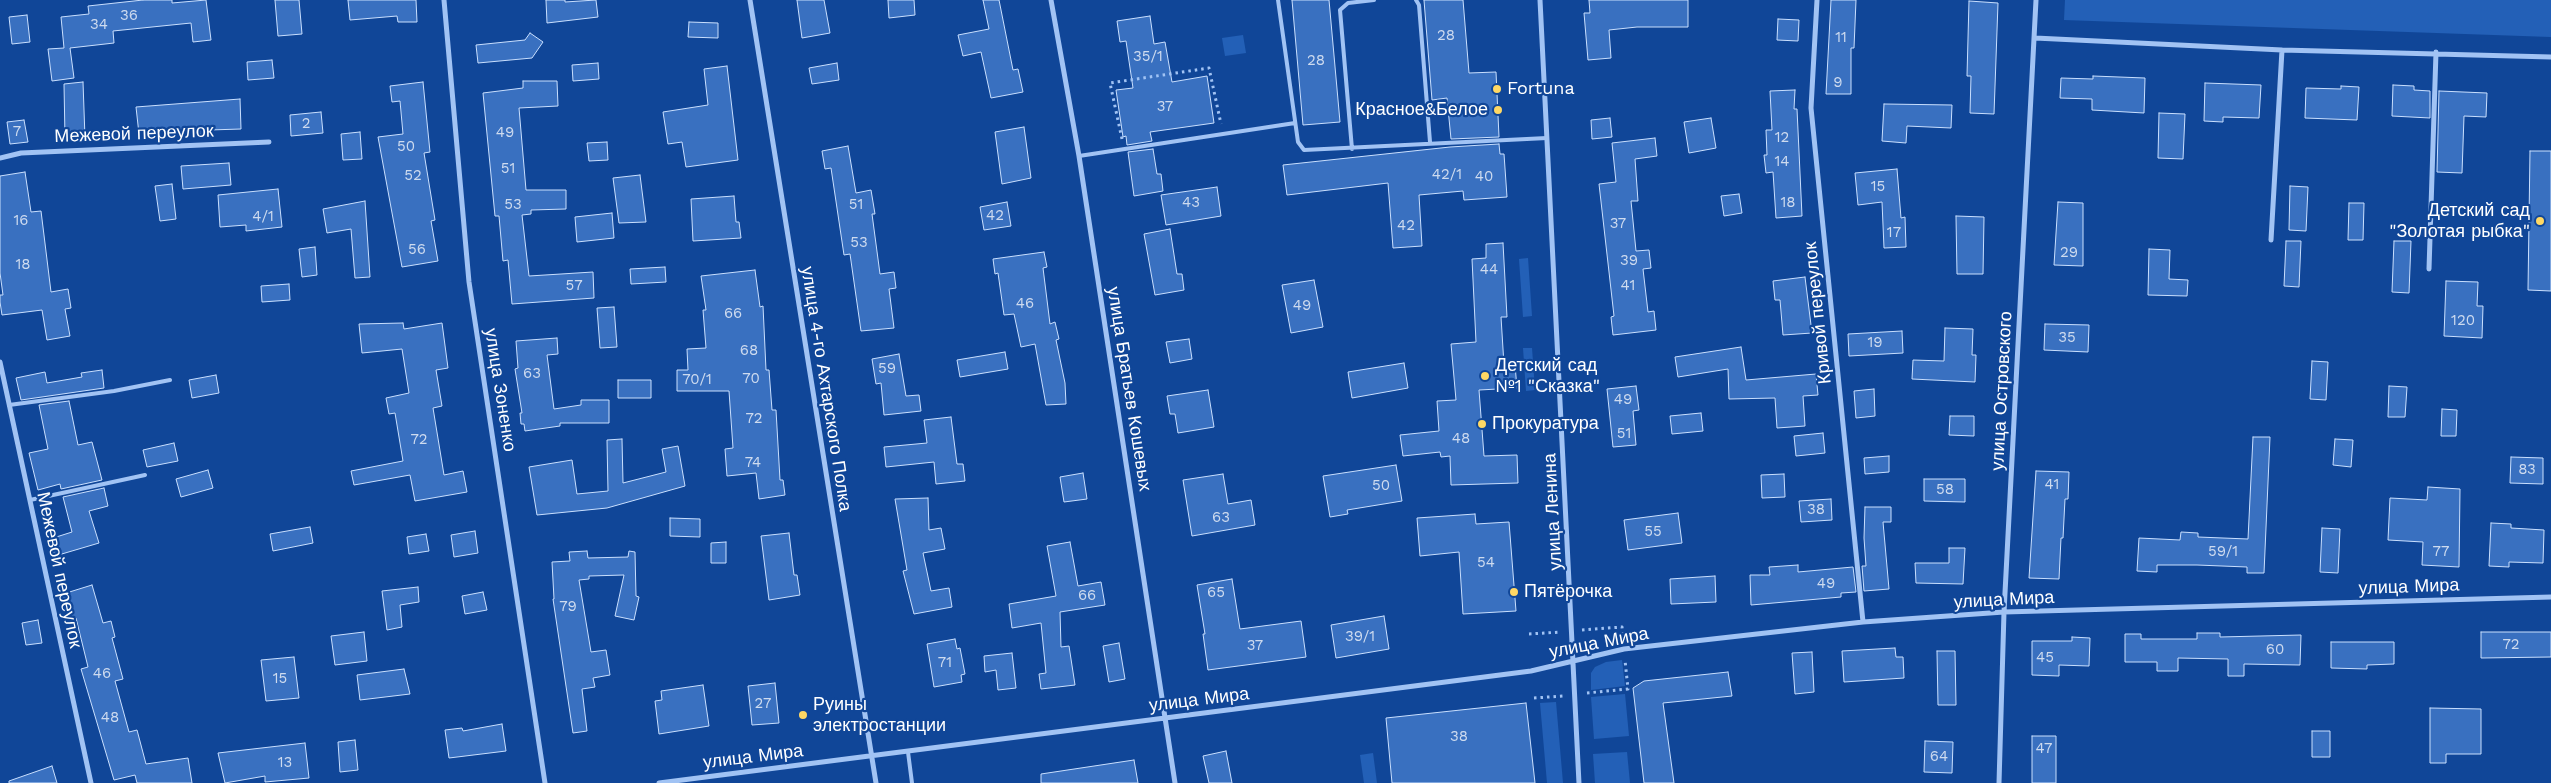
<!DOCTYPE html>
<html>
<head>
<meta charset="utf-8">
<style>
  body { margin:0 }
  canvas { display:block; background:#104698 }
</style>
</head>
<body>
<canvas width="2551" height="783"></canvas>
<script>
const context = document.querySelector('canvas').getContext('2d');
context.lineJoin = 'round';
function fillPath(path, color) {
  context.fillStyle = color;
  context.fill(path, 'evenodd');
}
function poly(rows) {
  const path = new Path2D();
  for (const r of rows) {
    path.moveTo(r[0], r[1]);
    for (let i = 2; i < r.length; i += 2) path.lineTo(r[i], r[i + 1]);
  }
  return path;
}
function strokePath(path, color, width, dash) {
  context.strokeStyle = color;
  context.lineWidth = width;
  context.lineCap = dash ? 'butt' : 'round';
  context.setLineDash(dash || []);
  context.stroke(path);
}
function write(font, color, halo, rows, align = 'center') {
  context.font = font + ' "Work Sans",sans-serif';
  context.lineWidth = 4.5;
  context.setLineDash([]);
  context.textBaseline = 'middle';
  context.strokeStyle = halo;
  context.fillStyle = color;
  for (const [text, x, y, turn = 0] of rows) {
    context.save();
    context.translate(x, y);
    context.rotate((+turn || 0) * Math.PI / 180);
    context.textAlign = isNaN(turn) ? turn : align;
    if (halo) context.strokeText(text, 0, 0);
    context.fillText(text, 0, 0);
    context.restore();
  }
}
fillPath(poly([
  [2065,0,2551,0,2551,37,2064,20],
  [1243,35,1246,53,1225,56,1222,38],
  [1528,258,1532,316,1523,317,1519,259],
  [1523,348,1532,348,1535,390,1526,391],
  [1622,660,1625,686,1591,690,1591,673,1595,667,1606,662],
  [1625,694,1629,736,1594,739,1591,697],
  [1556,702,1563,783,1547,783,1540,703],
  [1627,752,1630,783,1595,783,1593,754],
  [1373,753,1377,783,1364,783,1360,755]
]), '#2360b7');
const building = poly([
  [143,0,172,0,172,3,206,0,211,40,193,42,191,23,113,31,114,43,70,48,74,78,52,81,48,49,64,48,61,17,89,14,88,6,143,0],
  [275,0,299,0,302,34,278,36,275,0],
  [348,0,416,0,417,22,398,22,397,16,350,20,348,0],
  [546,0,565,0,565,2,596,0,598,17,547,23,546,0],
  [797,0,824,0,830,33,802,38,797,0],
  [888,0,914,0,915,15,889,18,888,0],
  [983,0,999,0,1013,70,1018,69,1023,92,991,98,981,52,963,56,958,35,989,29,983,0],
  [1292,0,1329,0,1340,122,1303,125,1292,0],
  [1424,0,1463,0,1469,73,1496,72,1499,137,1451,139,1447,98,1432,100,1424,0],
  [1589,0,1688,0,1688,27,1637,27,1609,30,1611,58,1588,60,1584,13,1590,13,1589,0],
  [1831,0,1856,0,1854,48,1851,48,1851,94,1826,94,1831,0],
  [1969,1,1998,3,1994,114,1970,113,1971,76,1967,76,1969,1],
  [27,15,30,42,12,44,9,17,27,15],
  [1150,16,1154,44,1165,42,1172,82,1207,76,1214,123,1150,132,1152,141,1127,145,1126,136,1123,137,1116,90,1133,88,1126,41,1120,42,1117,21,1150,16],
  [1778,19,1799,20,1798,41,1777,40,1778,19],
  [689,22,718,23,718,38,688,37,689,22],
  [530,33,543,42,532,58,478,63,476,45,525,40,530,33],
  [272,60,274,78,248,80,247,62,272,60],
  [598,63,599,79,573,81,572,65,598,63],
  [837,63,839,80,812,84,809,68,837,63],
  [727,66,738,160,686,167,682,142,668,144,663,112,708,105,704,69,727,66],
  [2093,76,2145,78,2144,113,2092,110,2092,99,2060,98,2061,78,2093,79,2093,76],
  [523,81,557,81,558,106,519,108,526,190,566,190,566,209,531,210,531,214,522,215,529,276,593,272,594,298,512,304,508,260,503,261,499,216,495,216,483,93,523,88,523,81],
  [83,82,85,138,65,138,64,84,83,82],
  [423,82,430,152,424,153,435,220,431,221,438,261,402,267,378,137,403,134,400,101,392,102,390,86,423,82],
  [2205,83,2261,85,2259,118,2223,117,2223,122,2204,121,2205,83],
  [2393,85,2414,86,2414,90,2430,91,2430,118,2392,116,2393,85],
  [2341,86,2359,87,2357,120,2305,118,2306,88,2341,89,2341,86],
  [1795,90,1794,109,1797,109,1802,216,1776,218,1773,172,1766,173,1764,155,1767,155,1766,130,1772,130,1770,91,1795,90],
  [2439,91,2487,93,2486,117,2464,116,2462,173,2437,172,2439,91],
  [240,99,241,129,209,130,209,133,184,135,183,129,139,134,136,107,240,99],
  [1884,104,1952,105,1951,128,1907,126,1906,143,1882,141,1884,104],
  [321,112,323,133,291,136,290,115,321,112],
  [2159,113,2185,114,2183,159,2158,158,2159,113],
  [1610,118,1612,137,1592,139,1591,120,1610,118],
  [1711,118,1716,148,1689,153,1684,122,1711,118],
  [24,120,28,142,10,144,7,122,24,120],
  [1024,127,1031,178,1002,184,995,132,1024,127],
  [360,132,362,159,343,160,341,134,360,132],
  [1655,138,1657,156,1635,159,1638,201,1631,201,1636,251,1649,250,1651,268,1643,269,1648,312,1654,311,1656,330,1613,335,1611,317,1614,316,1599,184,1616,182,1612,143,1655,138],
  [607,142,608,160,589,161,587,143,607,142],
  [1499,144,1500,154,1504,154,1507,197,1464,200,1463,191,1419,195,1422,246,1393,248,1388,183,1287,195,1283,165,1450,147,1499,144],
  [848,146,856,193,871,190,875,214,872,214,880,274,894,272,896,288,889,289,894,328,861,331,850,254,844,255,831,168,825,169,822,151,848,146],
  [1153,149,1157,174,1161,174,1163,191,1134,196,1128,152,1153,149],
  [2530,151,2551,151,2551,291,2528,290,2530,151],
  [229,163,231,185,183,189,181,166,229,163],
  [1897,169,1901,218,1905,217,1906,247,1884,248,1882,202,1858,205,1855,173,1897,169],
  [25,172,31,212,41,211,51,292,68,289,71,308,65,309,70,336,47,340,42,310,2,315,0,302,0,295,3,295,0,273,0,176,25,172],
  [640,175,646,222,619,223,613,178,640,175],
  [172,184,176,219,160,221,155,186,172,184],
  [2290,186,2308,187,2306,231,2289,230,2290,186],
  [1217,187,1221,216,1166,225,1161,195,1217,187],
  [278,189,282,227,246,231,246,225,220,227,218,195,278,189],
  [1739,194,1742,213,1724,216,1721,196,1739,194],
  [734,196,736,222,739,222,741,238,693,241,691,199,734,196],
  [365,201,370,277,355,278,351,229,327,233,323,209,365,201],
  [1007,202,1011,226,984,230,980,207,1007,202],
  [2058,202,2083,203,2083,266,2054,265,2058,202],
  [2349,203,2364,203,2363,240,2348,240,2349,203],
  [612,213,614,238,577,242,575,217,612,213],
  [1956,216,1984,217,1983,274,1957,274,1956,216],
  [1170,229,1177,274,1182,274,1184,290,1155,295,1144,234,1170,229],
  [2286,241,2301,241,2299,287,2284,286,2286,241],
  [2394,241,2411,241,2409,293,2392,292,2394,241],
  [1503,243,1507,317,1501,317,1504,365,1515,365,1517,388,1479,390,1484,456,1517,455,1518,483,1451,485,1450,456,1441,457,1440,452,1403,456,1400,435,1439,431,1437,401,1456,400,1451,344,1476,342,1472,259,1486,258,1486,244,1503,243],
  [315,247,317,275,302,277,299,249,315,247],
  [2149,249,2170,250,2169,279,2188,280,2187,296,2148,295,2149,249],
  [1044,252,1047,267,1043,268,1050,324,1055,322,1059,339,1056,340,1065,383,1066,404,1046,405,1035,344,1021,347,1014,314,1004,315,998,273,995,274,993,259,1044,252],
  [665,267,666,282,631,284,630,269,665,267],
  [755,270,760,307,763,306,766,370,769,370,772,410,776,410,780,480,783,480,785,495,759,499,756,473,727,476,725,449,733,448,729,391,677,391,677,370,688,370,687,349,706,348,703,310,706,310,701,276,755,270],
  [1805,277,1812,333,1783,335,1780,300,1775,300,1773,281,1805,277],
  [1314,280,1323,327,1291,333,1282,285,1314,280],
  [2446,281,2478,282,2477,306,2483,306,2482,338,2444,336,2446,281],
  [289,284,290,300,262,302,261,286,289,284],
  [614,307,617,347,600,348,597,308,614,307],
  [403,323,404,329,442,323,448,368,436,370,442,406,433,408,444,475,463,471,467,492,415,501,410,475,354,485,351,471,403,461,395,413,389,414,386,398,409,393,402,349,362,353,359,324,403,323],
  [2045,324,2089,325,2088,352,2044,350,2045,324],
  [1945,328,1973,329,1972,355,1976,355,1975,382,1912,379,1913,360,1944,361,1945,328],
  [1902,331,1903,353,1849,356,1848,334,1902,331],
  [557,338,558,354,547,355,554,409,581,405,581,400,609,400,609,423,560,423,560,426,525,431,524,424,521,424,520,413,522,413,515,369,518,368,516,341,557,338],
  [1189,339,1192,359,1170,363,1166,342,1189,339],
  [1741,347,1746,380,1816,374,1818,395,1803,396,1805,426,1777,428,1775,398,1729,399,1728,369,1678,377,1675,357,1741,347],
  [1005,352,1008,369,960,377,957,360,1005,352],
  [899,354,906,396,919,395,921,411,884,415,881,383,876,384,872,359,899,354],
  [2312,361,2328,362,2326,400,2310,399,2312,361],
  [1404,363,1408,388,1352,398,1348,372,1404,363],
  [102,370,104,388,21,400,16,378,45,372,47,383,82,377,81,373,102,370],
  [216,375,219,393,192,398,189,380,216,375],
  [618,380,651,380,651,398,618,398,618,380],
  [1636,386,1639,410,1633,411,1636,445,1613,447,1607,389,1636,386],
  [2389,386,2407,387,2405,417,2388,417,2389,386],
  [1874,389,1875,416,1856,418,1854,391,1874,389],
  [1208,390,1214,427,1178,433,1175,414,1170,414,1167,396,1208,390],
  [69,401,78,445,92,442,102,480,61,489,60,484,38,490,29,453,48,449,39,405,69,401],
  [2442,409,2457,410,2456,436,2441,436,2442,409],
  [1701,413,1703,431,1672,434,1670,416,1701,413],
  [1950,416,1974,416,1974,436,1949,435,1950,416],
  [951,417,957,464,963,464,965,481,936,484,934,462,886,467,884,447,927,443,924,420,951,417],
  [1823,433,1825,453,1796,456,1794,436,1823,433],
  [2253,437,2270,437,2264,573,2247,573,2247,567,2197,565,2157,565,2157,572,2137,571,2139,538,2180,540,2181,532,2198,533,2198,537,2248,539,2253,437],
  [622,439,623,483,666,472,662,449,678,446,685,486,607,508,537,515,529,467,572,460,577,494,608,491,607,440,622,439],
  [2335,439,2353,440,2351,467,2333,465,2335,439],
  [174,443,178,461,147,467,143,450,174,443],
  [1889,456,1889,472,1865,474,1864,458,1889,456],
  [2511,457,2543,458,2543,484,2510,483,2511,457],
  [1396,465,1402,501,1347,510,1348,514,1330,517,1323,476,1396,465],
  [208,470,213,488,181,497,176,479,208,470],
  [2036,471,2069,472,2068,499,2065,499,2063,538,2061,538,2059,579,2029,578,2036,471],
  [1083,473,1087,499,1064,502,1060,477,1083,473],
  [1223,474,1228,504,1251,500,1255,525,1192,536,1183,480,1223,474],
  [1784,474,1785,497,1762,498,1761,475,1784,474],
  [1924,479,1965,479,1965,502,1924,501,1924,479],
  [2428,487,2460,489,2459,567,2422,565,2423,542,2388,540,2390,498,2427,500,2428,487],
  [104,488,108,506,89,511,99,543,55,556,50,539,72,532,63,497,104,488],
  [928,498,929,530,941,528,945,549,923,553,931,591,949,588,952,607,914,614,903,571,907,570,895,499,928,498],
  [1831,499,1832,520,1801,522,1799,501,1831,499],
  [1865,507,1891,507,1891,522,1883,522,1889,589,1864,591,1862,566,1866,566,1864,538,1865,507],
  [1678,513,1682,543,1628,550,1624,520,1678,513],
  [1475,514,1476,524,1509,522,1516,611,1463,614,1459,552,1420,556,1417,518,1475,514],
  [670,518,700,519,700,537,670,536,670,518],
  [2491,523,2511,524,2511,528,2544,530,2543,563,2509,562,2509,567,2489,566,2491,523],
  [310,527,313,543,273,551,270,534,310,527],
  [2322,528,2340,529,2338,573,2320,572,2322,528],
  [475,531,478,553,454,557,451,535,475,531],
  [789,533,794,575,797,575,800,595,769,600,761,536,789,533],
  [426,534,429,551,409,554,407,537,426,534],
  [726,542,726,563,711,563,711,543,726,542],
  [1070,542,1078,586,1101,582,1105,605,1060,612,1061,647,1069,646,1075,685,1041,689,1039,674,1046,673,1041,623,1012,628,1009,604,1056,596,1047,546,1070,542],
  [1949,548,1965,548,1963,584,1916,583,1915,563,1949,563,1949,548],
  [587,551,588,558,628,557,629,551,635,552,636,596,639,597,634,620,615,616,624,575,589,576,589,579,579,580,591,652,606,650,610,675,593,678,595,687,582,689,587,731,573,733,553,599,554,599,552,562,570,561,569,552,587,551],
  [1798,565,1798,572,1853,567,1856,592,1841,593,1841,597,1751,605,1750,575,1770,575,1769,567,1798,565],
  [1715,576,1716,602,1671,604,1670,579,1715,576],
  [1232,579,1240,629,1301,621,1306,657,1208,670,1203,634,1205,634,1197,585,1232,579],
  [92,585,103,623,111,621,115,637,112,638,123,679,115,681,129,732,137,730,146,764,188,758,192,783,137,783,135,775,114,780,81,669,88,667,76,618,70,620,63,594,92,585],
  [418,587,419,602,400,605,402,627,387,630,382,591,418,587],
  [483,592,487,610,465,614,462,596,483,592],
  [1384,616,1389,649,1336,658,1331,625,1384,616],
  [38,620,42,643,26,645,22,623,38,620],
  [364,632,367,661,335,665,331,636,364,632],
  [2481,632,2551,632,2551,657,2481,658,2481,632],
  [2197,633,2220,633,2220,637,2301,635,2300,665,2244,664,2244,676,2228,676,2228,659,2178,658,2178,671,2157,671,2157,662,2125,662,2125,634,2141,634,2141,639,2197,639,2197,633],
  [2072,637,2090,638,2089,666,2059,665,2059,676,2032,675,2032,641,2072,641,2072,637],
  [955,639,957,649,960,648,965,674,961,675,962,682,934,687,927,644,955,639],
  [2331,642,2394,642,2394,664,2367,665,2367,669,2331,668,2331,642],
  [1119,643,1125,679,1109,682,1103,646,1119,643],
  [1895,648,1896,657,1903,657,1904,678,1844,682,1842,651,1895,648],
  [1937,651,1955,651,1956,705,1938,705,1937,651],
  [1812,652,1814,692,1795,694,1792,653,1812,652],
  [1012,653,1016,688,998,690,996,670,985,672,984,656,1012,653],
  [294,657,299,698,266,701,261,660,294,657],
  [404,669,410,694,360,700,357,675,404,669],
  [1728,672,1732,696,1663,703,1674,783,1644,783,1633,688,1644,681,1728,672],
  [775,683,779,723,752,725,748,686,775,683],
  [703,685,709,726,659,734,655,701,662,700,661,691,703,685],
  [1526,703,1535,783,1392,783,1386,718,1526,703],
  [2430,708,2481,709,2481,754,2446,754,2446,763,2430,763,2430,708],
  [502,724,506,751,449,758,445,730,462,728,463,731,502,724],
  [2312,731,2330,731,2330,757,2312,757,2312,731],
  [2032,736,2056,736,2056,783,2032,783,2032,736],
  [355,740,358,770,340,772,338,742,355,740],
  [1925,741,1953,742,1952,773,1924,772,1925,741],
  [305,743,309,778,265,782,265,776,225,783,218,753,305,743],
  [1226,751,1232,783,1209,783,1203,756,1226,751],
  [1134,760,1138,783,1041,783,1041,774,1134,760],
  [52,766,57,783,9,783,9,781,52,766]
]);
fillPath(building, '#3970c0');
strokePath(building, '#c9dffe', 1);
strokePath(poly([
  [1122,139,1110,83,1209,68,1221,124],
  [1582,630,1622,627,1623,638],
  [1529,634,1561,632],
  [1587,693,1628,689,1625,660],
  [1534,698,1563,696]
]), '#a1c3f4', 3, [2.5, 4]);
strokePath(poly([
  [1278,0,1298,142,1304,150,1547,138],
  [1416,0,1419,5,1430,142],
  [1352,149,1340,10,1348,3,1374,0],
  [1079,156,1295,123],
  [9,405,114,391,170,380],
  [30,500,145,475],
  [908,752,912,783]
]), '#a1c3f4', 4);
strokePath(poly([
  [444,0,469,282,545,783],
  [750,0,876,783],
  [1051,0,1079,156,1175,783],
  [1540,0,1579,783],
  [1817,0,1811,108,1863,622],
  [2035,38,2282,50,2551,57],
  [0,158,21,153,269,142],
  [2271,240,2282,50],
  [2429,269,2436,52],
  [0,362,91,783],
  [659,783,1531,671,1624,649,1863,622,2004,612,2551,597],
  [1999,783,2004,612,2036,0]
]), '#a1c3f4', 5);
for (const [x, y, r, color] of [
  [1497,89,5,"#ffd864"],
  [1498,110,5,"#ffd864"],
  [2540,221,5,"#ffd864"],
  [1485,376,5,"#ffd864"],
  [1482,424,5,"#ffd864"],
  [1514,592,5,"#ffd864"],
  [803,715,5,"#ffd864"]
]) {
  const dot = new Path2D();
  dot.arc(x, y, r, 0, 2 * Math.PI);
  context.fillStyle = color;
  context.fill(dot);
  strokePath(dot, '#104698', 2);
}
write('15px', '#cedbef', null, [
  ["36",129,16],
  ["34",99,25],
  ["28",1446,36],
  ["11",1841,38],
  ["35/1",1148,57],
  ["28",1316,61],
  ["9",1838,83],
  ["37",1165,107],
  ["2",306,124],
  ["7",17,132],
  ["49",505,133],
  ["12",1782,138],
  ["50",406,147],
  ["14",1782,162],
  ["51",508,169],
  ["42/1",1447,175],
  ["52",413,176],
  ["40",1484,177],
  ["15",1878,187],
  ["43",1191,203],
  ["18",1788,203],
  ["53",513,205],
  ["51",856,205],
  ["42",995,216],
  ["4/1",263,217],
  ["16",21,221],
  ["37",1618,224],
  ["42",1406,226],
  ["17",1894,233],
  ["53",859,243],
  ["56",417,250],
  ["29",2069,253],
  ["39",1629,261],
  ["18",23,265],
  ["44",1489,270],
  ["57",574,286],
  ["41",1628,286],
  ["46",1025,304],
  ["49",1302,306],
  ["66",733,314],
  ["120",2463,321],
  ["35",2067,338],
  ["19",1875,343],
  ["68",749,351],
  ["59",887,369],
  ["63",532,374],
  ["70",751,379],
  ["70/1",697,380],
  ["49",1623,400],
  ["72",754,419],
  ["51",1624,434],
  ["48",1461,439],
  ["72",419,440],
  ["74",753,463],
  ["83",2527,470],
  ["41",2052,485],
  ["50",1381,486],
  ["58",1945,490],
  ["38",1816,510],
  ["63",1221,518],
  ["55",1653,532],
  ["59/1",2223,552],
  ["77",2441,552],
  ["54",1486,563],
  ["49",1826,584],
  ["65",1216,593],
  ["66",1087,596],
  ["79",568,607],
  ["39/1",1360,637],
  ["72",2511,645],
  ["37",1255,646],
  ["60",2275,650],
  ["45",2045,658],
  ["71",945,663],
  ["46",102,674],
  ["15",280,679],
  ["27",763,704],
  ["48",110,718],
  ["38",1459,737],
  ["47",2044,749],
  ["64",1939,757],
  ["13",285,763]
]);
write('18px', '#fff', '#104698', [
  ["Fortuna",1507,89],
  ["Красное&Белое",1488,110,"right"],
  ["Детский сад",2530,211,"right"],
  ["\"Золотая рыбка\"",2530,232,"right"],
  ["Детский сад",1495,366],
  ["№1 \"Сказка\"",1495,387],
  ["Прокуратура",1492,424],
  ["Пятёрочка",1524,592],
  ["Руины",813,705],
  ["электростанции",813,726]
], 'left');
write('18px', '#fff', '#104698', [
  ["Межевой переулок",134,134,-2],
  ["Кривой переулок",1818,313,-96],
  ["улица 4-го Ахтарского Полка",826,389,81],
  ["улица Братьев Кошевых",1129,389,81],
  ["улица Зоненко",500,390,81],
  ["улица Островского",2002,391,-87],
  ["улица Ленина",1553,512,-93],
  ["Межевой переулок",59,570,78],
  ["улица Мира",2409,587,-2],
  ["улица Мира",2004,600,-3],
  ["улица Мира",1599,643,-11],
  ["улица Мира",1199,700,-7],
  ["улица Мира",753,757,-7]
]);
</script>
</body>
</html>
